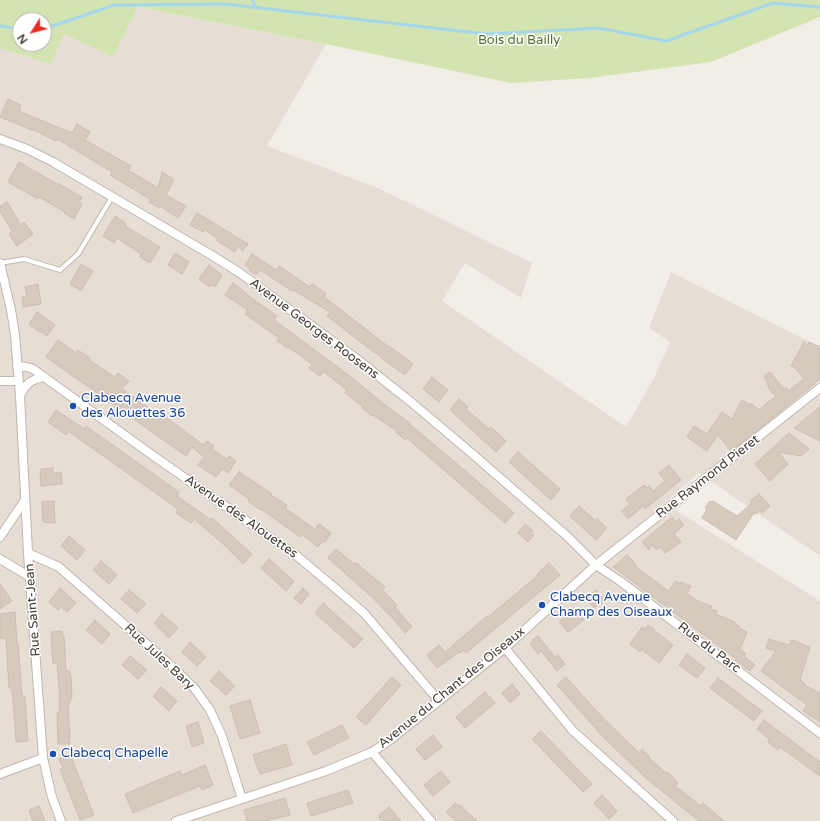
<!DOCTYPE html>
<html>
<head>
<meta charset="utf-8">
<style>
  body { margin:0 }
  #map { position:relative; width:820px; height:821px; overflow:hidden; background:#f2ede6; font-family:"Varela Round",sans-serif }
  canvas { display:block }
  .north { position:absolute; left:12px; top:12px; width:40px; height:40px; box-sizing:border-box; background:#fff; border:1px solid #b4b1af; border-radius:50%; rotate:234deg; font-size:11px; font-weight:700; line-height:16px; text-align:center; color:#443d36 }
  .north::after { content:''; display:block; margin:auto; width:14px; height:18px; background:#ee2822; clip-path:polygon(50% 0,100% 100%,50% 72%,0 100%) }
</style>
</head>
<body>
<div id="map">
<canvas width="820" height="821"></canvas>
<div class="north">N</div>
</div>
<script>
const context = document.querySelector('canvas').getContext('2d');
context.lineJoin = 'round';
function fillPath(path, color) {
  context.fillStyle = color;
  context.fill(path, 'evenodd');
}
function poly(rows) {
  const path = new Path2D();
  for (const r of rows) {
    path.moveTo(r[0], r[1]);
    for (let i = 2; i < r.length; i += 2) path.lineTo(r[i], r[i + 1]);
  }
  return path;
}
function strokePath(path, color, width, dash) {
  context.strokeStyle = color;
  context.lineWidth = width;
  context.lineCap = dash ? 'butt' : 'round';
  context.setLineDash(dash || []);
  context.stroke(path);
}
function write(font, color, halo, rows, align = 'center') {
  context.font = font + ' "Varela Round",sans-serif';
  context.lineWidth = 3;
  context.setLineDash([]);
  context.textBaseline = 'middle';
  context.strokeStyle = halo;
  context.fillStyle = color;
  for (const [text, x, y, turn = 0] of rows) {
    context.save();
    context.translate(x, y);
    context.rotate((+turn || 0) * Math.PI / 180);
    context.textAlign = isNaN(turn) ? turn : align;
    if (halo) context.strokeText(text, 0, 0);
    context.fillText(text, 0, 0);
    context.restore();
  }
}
fillPath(poly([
  [138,7,326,44,267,146,378,188,532,263,521,298,465,263,442,301,626,427,654,378,670,342,649,328,671,272,820,347,820,381,816,384,820,388,820,556,699,473,668,500,677,511,820,601,820,821,0,821,0,48,51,64,64,34,113,57]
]), '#e6ded4');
fillPath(poly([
  [0,0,820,0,820,17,711,62,590,78,511,83,326,44,138,7,113,57,64,34,51,64,0,48],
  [20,20,44,20,44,44,20,44]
]), '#d3e4b1');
strokePath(poly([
  [252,0,256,7],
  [0,26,20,29],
  [44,29,114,5,226,4,486,34,599,28,666,41,773,3,820,7]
]), '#a5d7ec', 3);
const building = poly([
  [8,99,21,105,19,111,72,133,77,124,90,132,85,140,131,166,128,170,158,188,162,172,174,180,166,195,186,206,178,218,160,206,159,208,149,202,150,199,110,175,112,172,57,139,56,141,34,130,34,131,0,117,8,99],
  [19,162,57,184,57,183,82,197,79,202,82,204,74,219,64,213,65,212,39,197,38,199,8,182,19,162],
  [7,202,21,225,24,222,33,234,17,246,9,234,12,231,0,211,0,206,7,202],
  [197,213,248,244,243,251,238,247,235,252,216,240,217,238,204,229,203,232,190,225,197,213],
  [115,216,126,223,125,226,160,247,150,263,140,257,141,254,117,238,114,243,103,236,115,216],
  [174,254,177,254,189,262,182,274,168,265,174,254],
  [252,254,276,270,279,266,310,287,312,284,326,293,324,297,389,347,389,346,413,364,405,375,384,360,375,352,375,353,327,316,330,312,293,290,292,291,260,270,256,275,249,270,250,269,245,265,252,254],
  [81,264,93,271,81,291,70,284,81,264],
  [209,265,222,275,215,287,211,284,210,287,199,279,209,265],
  [233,283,246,293,246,294,277,316,274,320,347,374,389,408,410,423,409,424,418,431,469,474,514,513,505,523,407,438,405,440,396,432,397,431,373,415,372,416,362,408,363,407,345,393,347,390,324,372,320,376,309,368,312,364,288,347,287,348,277,341,279,338,245,314,248,310,225,295,233,283],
  [38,284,41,304,23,307,22,297,27,296,25,287,38,284],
  [37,312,55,325,47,336,42,332,41,333,29,324,37,312],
  [58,340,76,353,78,350,90,358,89,360,115,377,118,373,129,381,122,389,166,420,167,418,203,445,207,441,214,446,212,449,219,454,227,459,229,456,236,461,228,473,222,469,216,477,198,465,204,457,192,447,186,456,46,357,58,340],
  [804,342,808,345,809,342,820,347,820,379,770,420,731,451,718,435,707,451,687,437,694,426,707,434,722,412,732,419,742,400,750,405,751,404,759,410,767,403,776,397,770,390,764,376,770,372,784,389,786,387,788,391,804,379,795,368,791,366,804,342],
  [432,377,448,390,439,402,423,389,432,377],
  [459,399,468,407,466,409,489,429,491,427,506,441,496,452,450,410,459,399],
  [820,407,820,441,794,428,820,407],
  [56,410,84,429,86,426,179,492,177,496,211,520,212,518,252,554,243,564,221,542,194,519,191,523,176,513,178,509,68,431,66,435,48,422,56,410],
  [789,433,809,449,801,456,778,452,788,464,770,481,755,464,789,433],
  [518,452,560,489,551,500,509,462,518,452],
  [669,465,681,480,645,509,643,506,628,519,622,511,630,504,626,499,644,485,647,488,649,486,653,491,665,481,659,473,669,465],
  [53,468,53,473,61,472,62,484,41,486,40,473,41,473,41,469,53,468],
  [239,472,272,494,271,495,287,505,285,508,289,511,315,529,319,524,331,533,325,542,323,541,318,547,302,535,300,537,261,509,260,510,248,501,249,499,229,485,239,472],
  [759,494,770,506,762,513,760,511,756,514,754,513,736,540,702,518,707,509,705,508,710,501,712,502,713,501,737,516,752,503,750,501,759,494],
  [54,501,55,523,43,522,42,502,54,501],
  [579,506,596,521,597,519,607,528,596,540,570,516,579,506],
  [672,517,676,522,679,519,684,525,674,534,681,542,665,553,660,547,657,550,652,545,649,550,642,542,672,517],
  [525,524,533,531,531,533,534,535,528,542,518,533,525,524],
  [69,536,85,550,77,560,61,546,69,536],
  [336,549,354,564,356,563,385,587,382,590,397,605,395,607,412,627,405,633,389,614,388,614,374,599,328,558,336,549],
  [627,555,633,561,632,562,636,564,635,566,668,591,676,581,680,584,681,582,691,586,687,594,700,602,712,606,711,609,717,611,716,614,735,622,734,623,740,627,739,628,747,632,740,649,746,654,744,656,755,665,750,671,735,660,736,659,613,567,627,555],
  [269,559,294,581,286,591,261,568,269,559],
  [101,561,117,575,109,584,93,570,101,561],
  [549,563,560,575,466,653,464,650,460,653,459,652,437,668,427,655,439,645,445,652,487,616,488,617,511,598,538,575,537,574,549,563],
  [0,584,12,601,0,609,0,584],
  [60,588,76,603,67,612,61,606,58,610,49,602,60,588],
  [303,588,309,594,301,604,294,598,303,588],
  [129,590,146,604,137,613,121,599,129,590],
  [596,590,604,600,594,608,586,599,596,590],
  [323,603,363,639,354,648,315,613,323,603],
  [574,608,584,620,568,632,559,622,574,608],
  [15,612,17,643,18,643,22,696,25,696,28,741,16,742,12,688,9,688,6,638,0,638,0,614,15,612],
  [162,614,178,628,169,638,154,623,162,614],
  [95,620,110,634,102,644,86,630,95,620],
  [648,625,655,630,654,632,659,634,673,645,659,663,641,649,640,652,630,644,642,627,645,629,648,625],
  [62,631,63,636,64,636,66,671,70,671,70,676,71,676,72,698,70,698,70,703,68,703,70,738,69,738,70,744,58,744,57,712,60,712,59,698,60,698,59,688,57,663,53,664,51,632,62,631],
  [538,636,555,657,558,655,565,664,557,671,541,651,538,654,530,644,534,642,532,640,538,636],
  [769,639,789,645,792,640,810,647,805,664,800,678,801,679,800,680,805,684,804,685,820,693,820,722,803,711,807,705,761,671,776,651,766,648,769,639],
  [190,642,206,657,197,666,182,652,190,642],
  [687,654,705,668,697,678,679,665,687,654],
  [130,656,147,670,138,679,122,665,130,656],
  [219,671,235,686,226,695,210,681,219,671],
  [392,677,401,685,366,725,356,717,392,677],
  [566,677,602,717,639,753,642,749,650,757,649,758,666,773,667,772,675,779,675,780,678,783,675,786,701,806,703,803,724,821,699,821,647,779,605,739,557,685,566,677],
  [718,678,762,711,754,721,710,688,718,678],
  [512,684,520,694,510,703,502,693,512,684],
  [161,687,177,701,169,711,153,696,161,687],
  [485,692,495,703,465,728,456,717,485,692],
  [250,700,260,733,240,739,230,706,250,700],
  [764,720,820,762,820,776,780,747,778,750,768,742,769,739,757,729,764,720],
  [198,722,204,743,192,747,186,726,198,722],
  [342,725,349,738,314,755,307,742,342,725],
  [541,731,592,784,583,792,532,739,541,731],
  [433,735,442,747,425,760,416,749,433,735],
  [286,744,292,765,260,774,253,755,286,744],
  [70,754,94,815,80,820,60,769,63,768,59,759,70,754],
  [205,765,213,785,202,790,200,786,133,813,125,794,180,771,182,775,205,765],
  [441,771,450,782,433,796,424,785,441,771],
  [348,790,353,803,311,816,307,803,348,790],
  [602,795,617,811,609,819,594,803,602,795],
  [285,798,290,815,266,821,247,821,244,810,285,798],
  [455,803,459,806,460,805,477,821,456,821,446,812,455,803],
  [39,806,45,821,33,821,29,810,39,806],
  [389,807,401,821,382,821,378,816,389,807]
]);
fillPath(building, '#d6cabf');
strokePath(building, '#cdbeb0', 1);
const lane = poly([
  [0,263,24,259,60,270,78,254,112,197]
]);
const street = poly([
  [0,139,27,149,53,162,213,256,240,273,357,359,411,402,469,451,567,536,596,565,620,581,820,733],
  [0,263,11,310,15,335,20,396,28,553,43,758,52,797,61,821],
  [17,366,27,367,33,369,155,457,297,556,335,588,364,613,439,701],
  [0,381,19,381],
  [20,396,24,388,30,382,36,379,44,377],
  [0,537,25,500],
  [28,553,59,567,175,669,195,689,210,710,222,736,242,799],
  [0,559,30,577],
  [505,648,573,731,673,821],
  [372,752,431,821],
  [0,774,43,758],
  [176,821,326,771,372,752,390,740,505,648,596,565,820,388]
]);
strokePath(lane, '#c0b6ac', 6);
strokePath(street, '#c0b6ac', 10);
strokePath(lane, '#fff', 4);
strokePath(street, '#fff', 8);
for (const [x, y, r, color] of [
  [73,406,4,"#1a4fb4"],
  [542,605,4,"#1a4fb4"],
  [53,754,4,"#1a4fb4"]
]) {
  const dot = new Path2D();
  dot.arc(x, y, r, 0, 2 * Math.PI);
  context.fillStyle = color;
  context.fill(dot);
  strokePath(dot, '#fff', 1.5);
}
write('13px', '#4f732c', '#fff', [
  ["Bois du Bailly",519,41]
]);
write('13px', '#443d36', '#fff', [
  ["Avenue Georges Roosens",314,329,37],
  ["Rue Raymond Pieret",708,477,-38],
  ["Avenue des Alouettes",241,517,35],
  ["Rue Saint-Jean",33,610,-94],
  ["Rue du Parc",709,648,37],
  ["Rue Jules Bary",159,657,43],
  ["Avenue du Chant des Oiseaux",452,688,-39]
]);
write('13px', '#164399', '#fff', [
  ["Clabecq Avenue",81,399],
  ["des Alouettes 36",81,414],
  ["Clabecq Avenue",550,598],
  ["Champ des Oiseaux",550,613],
  ["Clabecq Chapelle",61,754]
], 'left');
</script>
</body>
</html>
